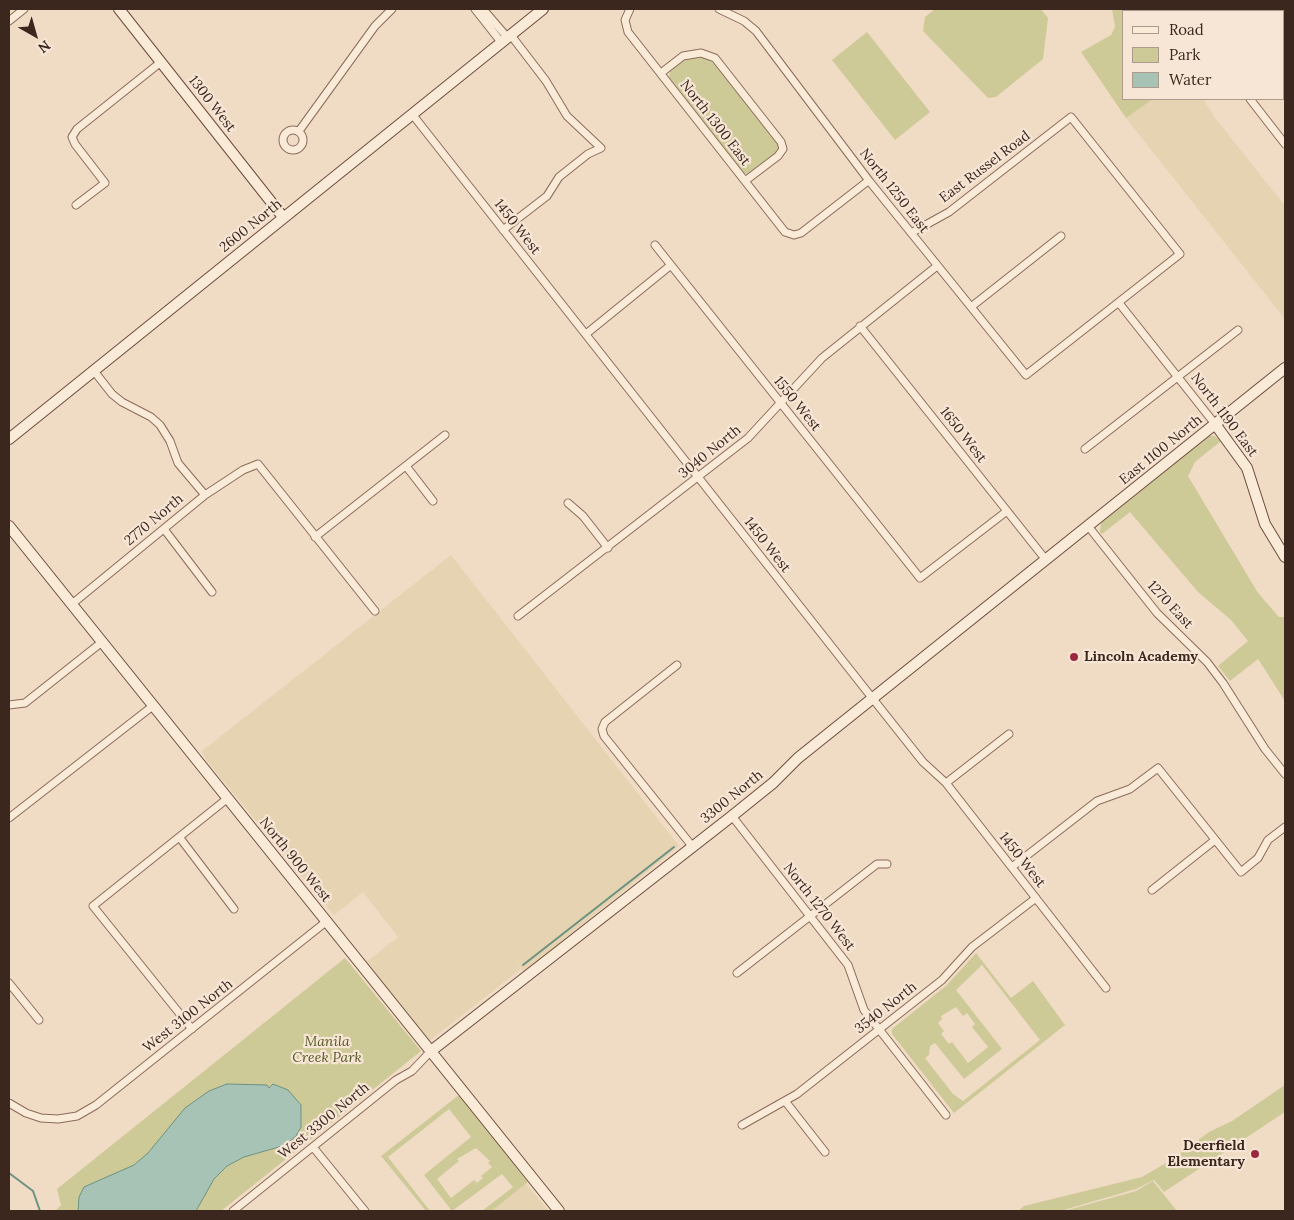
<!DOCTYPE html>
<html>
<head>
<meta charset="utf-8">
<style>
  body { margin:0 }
  #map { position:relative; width:1294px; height:1220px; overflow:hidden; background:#f0dbc5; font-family:Lora,serif }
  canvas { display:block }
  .frame { position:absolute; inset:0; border:10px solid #3b271e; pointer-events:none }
  .legend { position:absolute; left:1122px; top:10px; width:162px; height:90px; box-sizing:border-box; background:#f7e6d5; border:1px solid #ac9a8c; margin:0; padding:6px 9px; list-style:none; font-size:15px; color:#3b271e }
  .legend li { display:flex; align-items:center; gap:10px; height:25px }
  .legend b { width:25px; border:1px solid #ac9a8c }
  .north { position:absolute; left:10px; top:10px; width:50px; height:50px; -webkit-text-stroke:4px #f7e6d5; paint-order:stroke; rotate:142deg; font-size:14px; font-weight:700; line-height:20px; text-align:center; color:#3b271e }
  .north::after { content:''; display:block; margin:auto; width:18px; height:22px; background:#3b271e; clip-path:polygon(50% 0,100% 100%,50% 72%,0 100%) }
</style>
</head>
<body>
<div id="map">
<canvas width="1294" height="1220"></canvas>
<div class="frame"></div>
<ul class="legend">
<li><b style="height:6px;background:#faead8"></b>Road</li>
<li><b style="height:14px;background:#ceca98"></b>Park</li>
<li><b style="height:14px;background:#a7c3b5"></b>Water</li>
</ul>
<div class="north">N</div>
</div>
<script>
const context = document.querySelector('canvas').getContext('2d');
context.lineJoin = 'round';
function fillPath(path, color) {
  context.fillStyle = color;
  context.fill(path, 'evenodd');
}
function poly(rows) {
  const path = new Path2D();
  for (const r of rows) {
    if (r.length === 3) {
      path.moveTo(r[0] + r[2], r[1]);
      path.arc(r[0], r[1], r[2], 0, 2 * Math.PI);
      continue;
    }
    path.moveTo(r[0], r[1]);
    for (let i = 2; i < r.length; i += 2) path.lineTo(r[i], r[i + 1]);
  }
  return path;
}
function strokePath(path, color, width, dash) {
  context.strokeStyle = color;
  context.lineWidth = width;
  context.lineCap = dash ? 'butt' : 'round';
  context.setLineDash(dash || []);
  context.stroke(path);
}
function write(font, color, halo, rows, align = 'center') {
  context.font = font + ' Lora,serif';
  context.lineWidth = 4.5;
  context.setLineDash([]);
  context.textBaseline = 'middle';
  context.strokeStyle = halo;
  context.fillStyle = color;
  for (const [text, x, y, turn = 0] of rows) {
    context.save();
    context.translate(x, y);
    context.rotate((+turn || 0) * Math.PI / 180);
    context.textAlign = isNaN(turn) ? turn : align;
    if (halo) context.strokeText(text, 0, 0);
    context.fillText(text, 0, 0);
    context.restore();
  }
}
fillPath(poly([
  [1153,99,1203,99,1215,118,1285,206,1285,319,1126,118],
  [451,555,679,846,524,972,511,955,521,969,429,1041,366,962,398,937,363,892,334,915,206,760,202,751],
  [526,1184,549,1211,492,1211]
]), '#e5d3b2');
fillPath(poly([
  [935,9,1041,9,1048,18,1043,59,996,97,988,98,923,31,925,17],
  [1112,9,1262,9,1259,11,1123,11,1123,99,1153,99,1126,118,1081,52,1111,35,1115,27],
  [867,32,930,112,895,140,832,60],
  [697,57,705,58,719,67,779,144,779,150,748,174,744,173,669,77,670,71,683,61],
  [1209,436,1214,436,1221,441,1195,462,1188,476,1258,593,1279,617,1285,617,1285,701,1258,659,1230,681,1218,666,1248,641,1231,620,1198,592,1130,512,1102,534,1100,532,1101,523],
  [976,953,1011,998,1033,981,1065,1025,954,1113,892,1034,892,1029,947,985],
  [982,965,1040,1040,963,1101,953,1094,925,1058,929,1055,930,1046,935,1043,964,1079,1002,1049,956,990],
  [956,1007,963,1016,967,1013,975,1024,972,1027,988,1047,968,1063,952,1042,949,1044,941,1034,944,1031,938,1023,942,1019,941,1016],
  [345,958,421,1051,221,1211,55,1211,61,1205,57,1189],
  [1285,1085,1285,1112,1164,1192,1154,1180,1136,1189,1060,1211,1018,1211,1024,1206,1142,1177,1173,1159,1209,1132,1232,1121],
  [459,1095,528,1182,492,1211,482,1211,513,1187,502,1174,452,1211,424,1175,471,1137,449,1109,388,1157,430,1211,426,1211,381,1156],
  [476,1148,490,1161,488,1163,492,1167,481,1176,483,1178,477,1183,474,1180,451,1198,437,1179,459,1161,457,1159],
  [1153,1181,1177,1211,1064,1211,1136,1191]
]), '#ceca98');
const water = poly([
  [227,1084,267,1085,269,1088,273,1084,288,1090,301,1105,301,1127,296,1136,286,1145,244,1157,227,1166,214,1179,196,1211,78,1211,79,1197,84,1187,134,1165,148,1153,185,1108,209,1091,227,1084]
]);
fillPath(water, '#a7c3b5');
strokePath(water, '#6d9281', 1);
strokePath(poly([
  [523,965,674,847],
  [9,1173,33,1191,40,1211]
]), '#6d9281', 2);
const street = poly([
  [475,9,501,42],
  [483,9,507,37],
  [630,9,625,20,628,32,785,232,794,235,801,233,868,181],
  [719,9,744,21,756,31,870,182,1026,375,1180,254,1071,117,949,212,911,233],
  [9,21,24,9],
  [1283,51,1285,49],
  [661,73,683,56,701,53,715,58,781,142,783,149,778,156,745,181],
  [1250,99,1285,144],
  [412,114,873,699,923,762,946,783,1106,988],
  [293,140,10],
  [299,131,375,26,392,9],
  [76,205,105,183,75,144,72,137,77,129,161,62],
  [503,230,547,196,559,177,588,154,601,148,567,116,546,81,510,34],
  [655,245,920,578,1007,511],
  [1119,303,1215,424],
  [971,307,1061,236],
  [860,326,1046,560],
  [586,334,671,265],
  [94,371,112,394,122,402,151,417,160,425,170,441,178,463,205,495],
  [1085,449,1238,330],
  [406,466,433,501],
  [568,503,583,516,608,548],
  [1088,526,1157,613,1207,662,1223,683,1265,749,1285,774],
  [164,529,212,592],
  [315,537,445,435],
  [72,604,205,495,243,470,258,464,375,611],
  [518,616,748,438,822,358,937,266],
  [677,665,605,722,602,729,604,736,692,846],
  [9,705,25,703,102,642],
  [946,783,1009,734],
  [732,816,848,965,864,1010,946,1115],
  [9,818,154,705],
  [180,838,234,909],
  [1012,867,1097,801,1130,789,1158,768,1241,872,1258,858,1268,840,1285,827],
  [1152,890,1215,840],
  [737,973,877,864,887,864],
  [9,983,39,1020],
  [192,1029,93,906,228,798],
  [785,1101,825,1152],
  [9,1103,26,1113,41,1118,58,1119,77,1116,96,1105,327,921],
  [742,1125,797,1094,942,980,972,947,1036,898],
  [313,1147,365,1211],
  [233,1211,396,1080,412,1071,431,1051]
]);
const secondary = poly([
  [119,9,283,217],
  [1215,424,1247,468,1265,524,1285,557],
  [9,439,543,9],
  [9,526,559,1211],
  [431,1051,732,816,773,783,798,758,1285,368]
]);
strokePath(street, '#8b6b5a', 9);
strokePath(secondary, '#6d4c3d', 12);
strokePath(street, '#faead8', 7);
strokePath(secondary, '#faead8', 10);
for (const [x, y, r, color] of [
  [1074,657,5,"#9c283f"],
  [1255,1154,5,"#9c283f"]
]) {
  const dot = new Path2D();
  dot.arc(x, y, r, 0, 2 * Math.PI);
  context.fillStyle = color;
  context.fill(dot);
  strokePath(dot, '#f7e6d5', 2);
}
write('14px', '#3b271e', '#f7e6d5', [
  ["1300 West",212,104,52],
  ["North 1300 East",715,123,52],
  ["East Russel Road",985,167,-37],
  ["North 1250 East",894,191,52],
  ["2600 North",251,226,-39],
  ["1450 West",517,227,52],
  ["1550 West",797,404,51],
  ["North 1190 East",1224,415,53],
  ["1650 West",963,435,52],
  ["East 1100 North",1161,450,-39],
  ["3040 North",710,452,-39],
  ["2770 North",154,520,-40],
  ["1450 West",767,545,52],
  ["1270 East",1170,605,47],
  ["3300 North",732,797,-39],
  ["North 900 West",295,860,51],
  ["1450 West",1022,860,52],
  ["North 1270 West",819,907,52],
  ["3540 North",886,1008,-38],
  ["West 3100 North",188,1016,-38],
  ["West 3300 North",324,1121,-39]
]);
write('bold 14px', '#3b271e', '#f7e6d5', [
  ["Lincoln Academy",1084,657],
  ["Deerfield",1245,1146,"right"],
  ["Elementary",1245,1162,"right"]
], 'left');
write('italic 14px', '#555824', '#f7e6d5', [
  ["Manila",327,1042],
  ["Creek Park",327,1058]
]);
</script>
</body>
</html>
